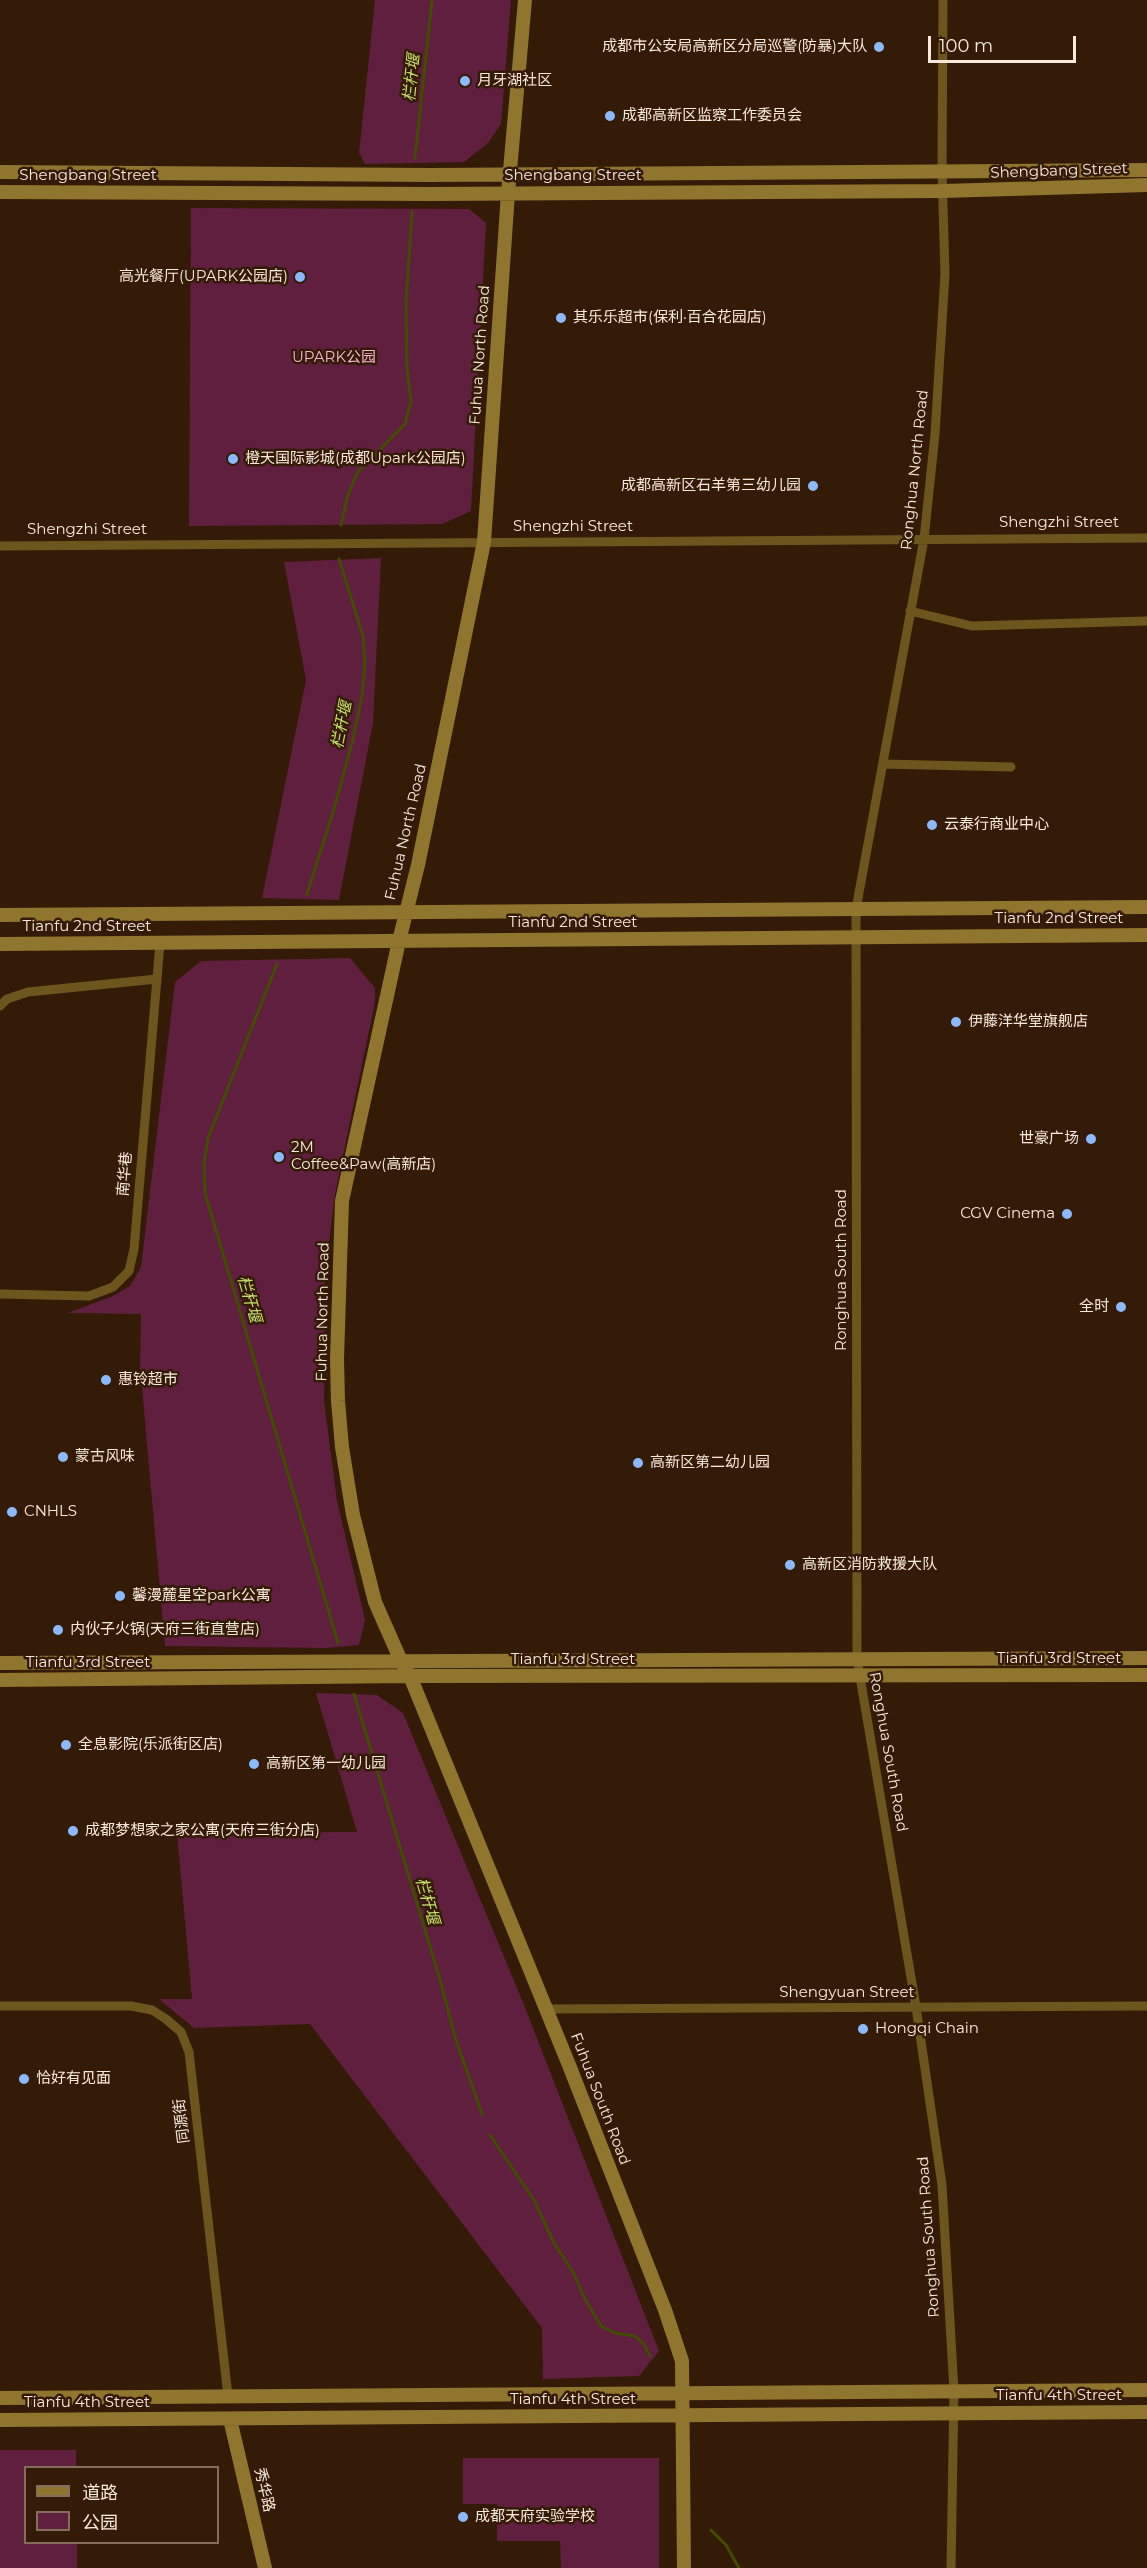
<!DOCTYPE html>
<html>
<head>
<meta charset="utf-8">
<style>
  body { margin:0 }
  #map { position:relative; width:1147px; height:2568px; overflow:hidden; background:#341b07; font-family:Montserrat,"Noto Sans SC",sans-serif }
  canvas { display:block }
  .legend { position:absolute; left:24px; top:2466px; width:195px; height:78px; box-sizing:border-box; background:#341b07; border:2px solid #836d5c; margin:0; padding:8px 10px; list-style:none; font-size:18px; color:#f9e8dc }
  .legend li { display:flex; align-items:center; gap:12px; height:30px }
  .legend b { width:30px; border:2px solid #836d5c }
  .scale { position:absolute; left:928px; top:36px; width:148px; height:27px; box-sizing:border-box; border:3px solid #f9e8dc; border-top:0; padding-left:8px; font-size:18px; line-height:21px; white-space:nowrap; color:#f9e8dc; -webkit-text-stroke:4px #341b07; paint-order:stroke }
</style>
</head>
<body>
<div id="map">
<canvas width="1147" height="2568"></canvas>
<ul class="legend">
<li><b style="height:8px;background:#90752e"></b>道路</li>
<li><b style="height:16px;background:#601f3f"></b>公园</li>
</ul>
<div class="scale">100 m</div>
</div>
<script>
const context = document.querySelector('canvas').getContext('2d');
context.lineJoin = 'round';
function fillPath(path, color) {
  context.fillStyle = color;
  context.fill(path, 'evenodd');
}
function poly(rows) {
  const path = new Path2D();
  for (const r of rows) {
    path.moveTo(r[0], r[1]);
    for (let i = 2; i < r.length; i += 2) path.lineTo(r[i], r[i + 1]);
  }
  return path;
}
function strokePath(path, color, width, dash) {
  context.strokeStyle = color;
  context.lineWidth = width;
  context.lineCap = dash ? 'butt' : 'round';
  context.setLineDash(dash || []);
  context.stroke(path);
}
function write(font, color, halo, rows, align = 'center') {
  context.font = font + ' Montserrat,"Noto Sans SC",sans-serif';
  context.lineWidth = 5;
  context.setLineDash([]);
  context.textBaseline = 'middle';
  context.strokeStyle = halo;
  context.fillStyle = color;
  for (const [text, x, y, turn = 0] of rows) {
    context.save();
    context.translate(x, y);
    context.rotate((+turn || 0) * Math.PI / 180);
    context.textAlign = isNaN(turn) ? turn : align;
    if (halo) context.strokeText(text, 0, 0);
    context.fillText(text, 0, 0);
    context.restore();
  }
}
fillPath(poly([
  [375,0,511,0,501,124,487,144,464,162,365,164,359,153],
  [191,208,469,209,486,223,471,511,442,524,189,526],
  [381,558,373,723,339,900,262,898,306,680,284,562],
  [350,958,375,988,375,1002,335,1194,325,1274,324,1401,337,1501,365,1620,359,1645,325,1648,165,1646,140,1365,141,1314,68,1313,113,1296,130,1286,141,1267,175,982,201,961],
  [316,1693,377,1695,403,1713,524,2005,659,2351,639,2376,543,2379,542,2328,310,2024,194,2028,159,1999,192,1999,177,1833,357,1832],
  [0,2450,76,2450,76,2467,26,2468,26,2542,77,2543,77,2568,0,2568],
  [463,2458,659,2458,659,2568,561,2568,560,2541,497,2541,497,2504,463,2504]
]), '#601f3f');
strokePath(poly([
  [415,158,432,0],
  [341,525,347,498,357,473,405,424,411,402,407,368,406,303,412,212],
  [307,894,334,809,352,743,362,696,365,664,363,636,339,559],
  [277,964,208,1138,204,1163,205,1193,338,1643],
  [354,1694,441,1983,455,2037,482,2114],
  [490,2135,534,2200,554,2243,573,2272,585,2299,601,2326,615,2333,635,2336,644,2344,650,2356],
  [711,2530,726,2545,739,2568]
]), '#414c01', 3);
strokePath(poly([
  [943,0,942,171,945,274,935,434,924,539,856,909,857,1659,916,2007,942,2185,954,2391,951,2568],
  [0,546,1147,538],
  [910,611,972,626,1147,621],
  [883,764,1011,767],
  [0,1006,7,999,28,992,157,979],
  [0,1294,89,1296,113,1287,129,1271,134,1249,160,943],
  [0,2006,131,2006,152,2010,166,2019,181,2032,189,2052,228,2396],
  [547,2009,1147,2006]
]), '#6c561e', 9);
strokePath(poly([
  [525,0,508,193,484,542,418,865,399,941,342,1201,337,1359,338,1401,342,1447,353,1515,375,1602,401,1661,410,1676,569,2065,665,2310,682,2361,684,2568],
  [0,172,431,175,1147,170],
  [0,192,431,194,943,191,1147,185],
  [0,915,1147,907],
  [0,944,1147,935],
  [0,1663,1147,1658],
  [0,1680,410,1676,1147,1675],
  [0,2398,1147,2390],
  [230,2419,265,2568],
  [0,2420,1147,2412]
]), '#90752e', 14);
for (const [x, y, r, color] of [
  [879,47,6,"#8cb9fc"],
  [465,81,6,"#8cb9fc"],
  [610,116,6,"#8cb9fc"],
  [300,277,6,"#8cb9fc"],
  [561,318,6,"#8cb9fc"],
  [233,459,6,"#8cb9fc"],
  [813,486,6,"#8cb9fc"],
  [932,825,6,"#8cb9fc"],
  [956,1022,6,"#8cb9fc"],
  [1091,1139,6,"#8cb9fc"],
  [279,1157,6,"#8cb9fc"],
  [1067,1214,6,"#8cb9fc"],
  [1121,1307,6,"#8cb9fc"],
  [106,1380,6,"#8cb9fc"],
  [63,1457,6,"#8cb9fc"],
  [638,1463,6,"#8cb9fc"],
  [12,1512,6,"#8cb9fc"],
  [790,1565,6,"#8cb9fc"],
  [120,1596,6,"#8cb9fc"],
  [58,1630,6,"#8cb9fc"],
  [66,1745,6,"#8cb9fc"],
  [254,1764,6,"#8cb9fc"],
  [73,1831,6,"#8cb9fc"],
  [863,2029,6,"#8cb9fc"],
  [24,2079,6,"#8cb9fc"],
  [463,2517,6,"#8cb9fc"]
]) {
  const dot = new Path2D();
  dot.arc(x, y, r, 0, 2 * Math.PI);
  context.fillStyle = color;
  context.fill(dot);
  strokePath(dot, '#341b07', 2);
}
write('15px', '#f9e8dc', '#341b07', [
  ["成都市公安局高新区分局巡警(防暴)大队",867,47,"right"],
  ["月牙湖社区",477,81],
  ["成都高新区监察工作委员会",622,116],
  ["高光餐厅(UPARK公园店)",288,277,"right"],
  ["其乐乐超市(保利·百合花园店)",573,318],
  ["橙天国际影城(成都Upark公园店)",245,459],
  ["成都高新区石羊第三幼儿园",801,486,"right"],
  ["云泰行商业中心",944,825],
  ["伊藤洋华堂旗舰店",968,1022],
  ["世豪广场",1079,1139,"right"],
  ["2M",291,1148],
  ["Coffee&Paw(高新店)",291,1165],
  ["CGV Cinema",1055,1214,"right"],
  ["全时",1109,1307,"right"],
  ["惠铃超市",118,1380],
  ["蒙古风味",75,1457],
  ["高新区第二幼儿园",650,1463],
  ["CNHLS",24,1512],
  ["高新区消防救援大队",802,1565],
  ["馨漫麓星空park公寓",132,1596],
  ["内伙子火锅(天府三街直营店)",70,1630],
  ["全息影院(乐派街区店)",78,1745],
  ["高新区第一幼儿园",266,1764],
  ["成都梦想家之家公寓(天府三街分店)",85,1831],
  ["Hongqi Chain",875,2029],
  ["恰好有见面",36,2079],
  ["成都天府实验学校",475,2517]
], 'left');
write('15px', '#f9e8dc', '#341b07', [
  ["Shengbang Street",1059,171,-2],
  ["Shengbang Street",88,176],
  ["Shengbang Street",573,176],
  ["Fuhua North Road",480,355,-86],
  ["Ronghua North Road",915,470,-84],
  ["Shengzhi Street",1059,523],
  ["Shengzhi Street",573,527],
  ["Shengzhi Street",87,530],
  ["Fuhua North Road",406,832,-77],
  ["Tianfu 2nd Street",1059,919],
  ["Tianfu 2nd Street",573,923],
  ["Tianfu 2nd Street",87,927],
  ["南华巷",125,1174,-85],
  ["Ronghua South Road",842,1270,-90],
  ["Fuhua North Road",323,1312,-89],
  ["Tianfu 3rd Street",1059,1659],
  ["Tianfu 3rd Street",573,1660],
  ["Tianfu 3rd Street",88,1663],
  ["Ronghua South Road",888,1752,80],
  ["Shengyuan Street",847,1993],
  ["Fuhua South Road",600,2099,69],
  ["同源街",182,2121,-97],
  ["Ronghua South Road",929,2237,-94],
  ["Tianfu 4th Street",1059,2396],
  ["Tianfu 4th Street",573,2400],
  ["Tianfu 4th Street",87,2403],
  ["秀华路",264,2490,77]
]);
write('15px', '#f7b3cf', '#341b07', [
  ["UPARK公园",334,358]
]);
write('italic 16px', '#c6de6a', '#341b07', [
  ["栏杆堰",412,78,-84],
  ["栏杆堰",342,725,-79],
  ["栏杆堰",249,1299,74],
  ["栏杆堰",427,1901,74]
]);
</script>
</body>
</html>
